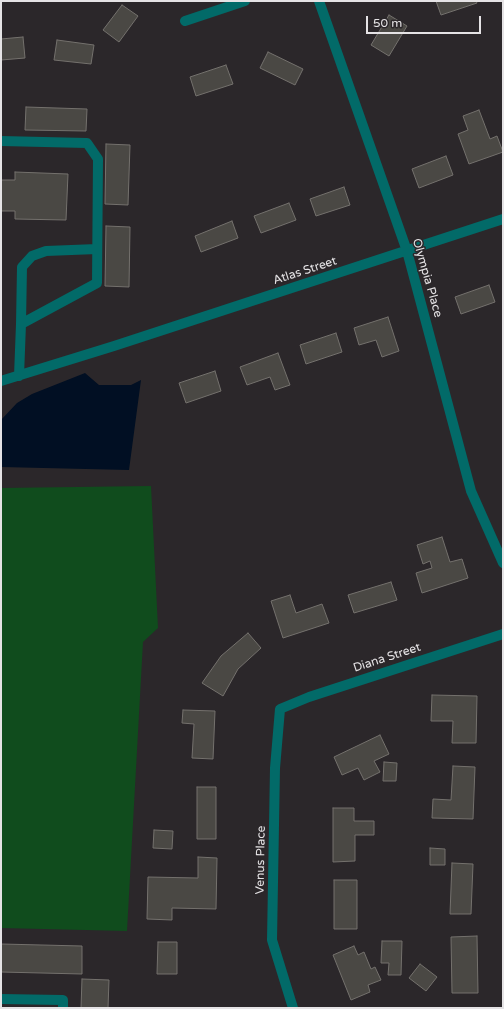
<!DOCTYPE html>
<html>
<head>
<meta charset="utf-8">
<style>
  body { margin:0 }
  #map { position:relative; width:504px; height:1009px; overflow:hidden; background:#2b272a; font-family:"Varela Round",sans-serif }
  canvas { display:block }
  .frame { position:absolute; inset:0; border:2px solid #e5e3e5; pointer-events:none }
  .scale { position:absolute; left:366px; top:16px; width:115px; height:18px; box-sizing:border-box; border:2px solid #e5e3e5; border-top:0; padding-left:5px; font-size:12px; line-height:14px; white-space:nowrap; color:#e5e3e5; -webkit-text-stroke:3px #2b272a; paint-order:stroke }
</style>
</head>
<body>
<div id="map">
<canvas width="504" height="1009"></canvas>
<div class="frame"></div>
<div class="scale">50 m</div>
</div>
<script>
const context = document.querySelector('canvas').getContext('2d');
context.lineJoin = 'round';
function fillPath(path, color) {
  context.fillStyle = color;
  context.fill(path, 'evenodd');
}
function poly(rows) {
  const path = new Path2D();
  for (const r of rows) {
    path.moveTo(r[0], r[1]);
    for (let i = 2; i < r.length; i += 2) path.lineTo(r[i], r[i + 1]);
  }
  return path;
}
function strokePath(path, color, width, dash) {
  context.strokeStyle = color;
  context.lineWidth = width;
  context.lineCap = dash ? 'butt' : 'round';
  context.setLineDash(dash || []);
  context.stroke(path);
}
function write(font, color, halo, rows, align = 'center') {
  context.font = font + ' "Varela Round",sans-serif';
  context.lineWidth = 3;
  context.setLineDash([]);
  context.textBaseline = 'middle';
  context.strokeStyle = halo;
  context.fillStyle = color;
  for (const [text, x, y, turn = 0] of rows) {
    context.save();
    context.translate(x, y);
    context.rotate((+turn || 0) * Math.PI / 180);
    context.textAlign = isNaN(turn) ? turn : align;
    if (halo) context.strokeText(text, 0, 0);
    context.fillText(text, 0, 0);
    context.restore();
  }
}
fillPath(poly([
  [151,486,158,628,143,642,127,931,1,928,1,488]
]), '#104c1d');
fillPath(poly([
  [85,373,99,385,131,385,141,380,129,470,1,467,1,420,17,403,32,394]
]), '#010f23');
const building = poly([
  [436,1,476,1,477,3,441,15,436,1],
  [122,5,138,16,119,42,103,30,122,5],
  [389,15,407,26,389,56,371,45,389,15],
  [23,37,25,58,1,60,1,39,23,37],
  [57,40,94,45,91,64,54,60,57,40],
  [268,52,303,69,295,85,260,68,268,52],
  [226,65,233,84,196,96,190,77,226,65],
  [26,107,87,109,86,131,25,130,26,107],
  [479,110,490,139,497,136,503,152,469,164,458,134,468,130,463,116,479,110],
  [106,144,130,145,128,205,105,204,106,144],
  [446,156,453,175,419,188,412,169,446,156],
  [15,172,68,174,66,220,15,219,15,211,1,211,1,180,15,180,15,172],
  [344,187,350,205,316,216,310,199,344,187],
  [289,203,296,220,261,233,254,216,289,203],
  [232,221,238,238,201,252,195,236,232,221],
  [106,226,130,227,129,287,105,286,106,226],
  [489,285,495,302,461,314,455,297,489,285],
  [388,317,399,351,382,357,376,340,359,345,354,328,388,317],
  [336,333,342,352,306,364,300,345,336,333],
  [278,353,290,385,275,390,270,377,247,385,240,367,278,353],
  [215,371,221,391,186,403,179,383,215,371],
  [442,537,450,562,462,559,468,578,422,593,416,573,432,568,430,561,423,564,417,545,442,537],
  [391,582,397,600,354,613,348,595,391,582],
  [290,595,296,613,322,604,329,623,283,638,271,601,290,595],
  [248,633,261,648,238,669,223,696,202,683,221,656,248,633],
  [432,695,477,696,476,743,452,743,453,721,431,721,432,695],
  [183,710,215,711,213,759,192,758,194,724,182,723,183,710],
  [380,735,389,754,374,761,380,772,364,780,358,768,342,775,334,757,380,735],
  [384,762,397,763,396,781,383,781,384,762],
  [453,766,475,767,473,819,432,818,433,799,451,800,453,766],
  [197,787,216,787,216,839,197,839,197,787],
  [333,808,354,808,354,821,374,821,374,835,355,835,355,861,333,862,333,808],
  [154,830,173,831,172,849,153,848,154,830],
  [430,848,445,849,445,865,430,865,430,848],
  [198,857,217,858,216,909,172,908,172,920,147,919,148,877,198,878,198,857],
  [452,863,473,864,471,914,450,914,452,863],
  [334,880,357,880,357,929,334,929,334,880],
  [477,936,478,993,452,993,451,937,477,936],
  [382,941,402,941,401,975,388,975,389,963,381,963,382,941],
  [158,942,177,942,177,974,157,974,158,942],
  [1,944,82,946,82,974,1,972,1,944],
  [354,946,358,955,364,952,371,969,375,967,381,980,368,985,370,992,351,1000,333,955,354,946],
  [420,964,437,977,426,991,409,978,420,964],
  [82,979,109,980,108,1008,81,1008,82,979]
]);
fillPath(building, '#4a4844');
strokePath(building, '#74716d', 1);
strokePath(poly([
  [319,1,407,251,471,491,503,563],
  [185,21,245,1],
  [1,141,87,143,98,159,97,283,21,324,19,376],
  [21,324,22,267,32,256,46,251,97,249],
  [1,381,114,346,503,219],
  [1,999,63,1000,63,1008],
  [293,1008,272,940,275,768,280,709,309,697,503,634]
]), '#026a68', 10);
write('12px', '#e5e3e5', '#2b272a', [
  ["Atlas Street",305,271,-18],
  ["Olympia Place",427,278,74],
  ["Diana Street",387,658,-18],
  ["Venus Place",261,860,-89]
]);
</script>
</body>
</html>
